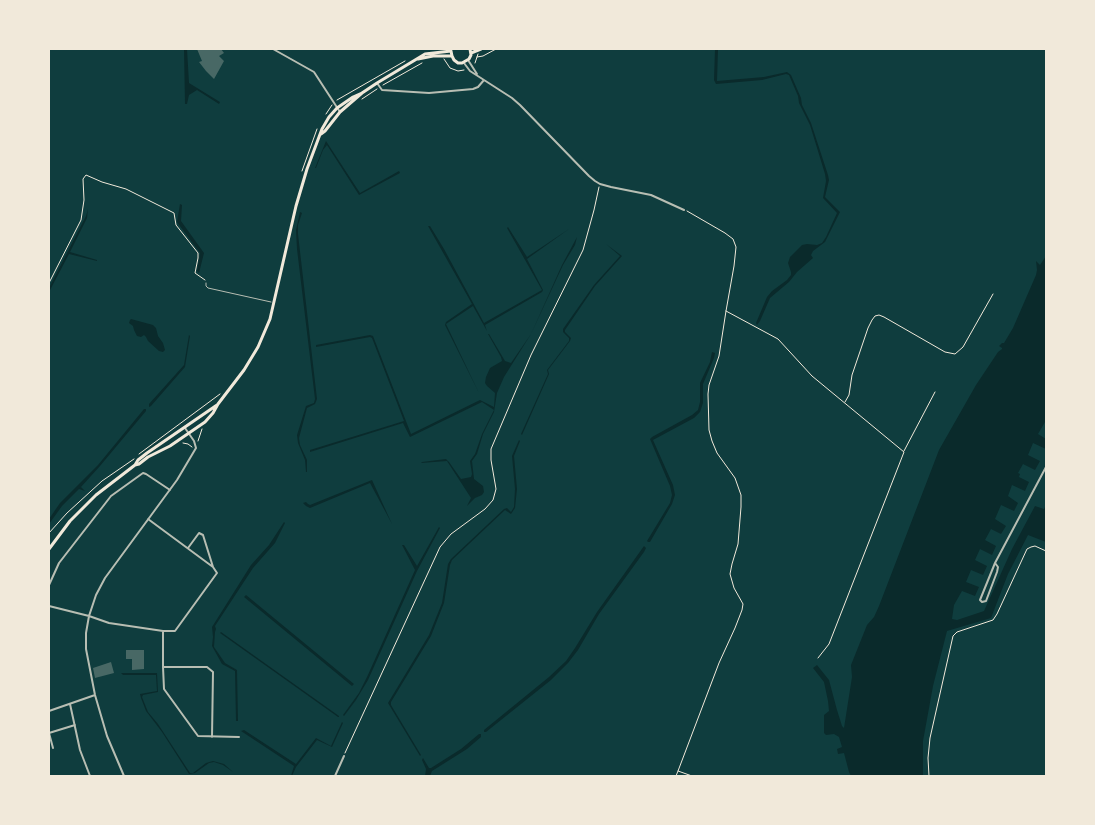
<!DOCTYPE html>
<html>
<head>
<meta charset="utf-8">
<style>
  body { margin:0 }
  #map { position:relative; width:1095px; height:825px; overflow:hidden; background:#0f3d3e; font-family:"Crimson Pro",serif }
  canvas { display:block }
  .frame { position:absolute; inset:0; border:50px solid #f1e9da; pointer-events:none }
</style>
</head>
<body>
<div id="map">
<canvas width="1095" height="825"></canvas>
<div class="frame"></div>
</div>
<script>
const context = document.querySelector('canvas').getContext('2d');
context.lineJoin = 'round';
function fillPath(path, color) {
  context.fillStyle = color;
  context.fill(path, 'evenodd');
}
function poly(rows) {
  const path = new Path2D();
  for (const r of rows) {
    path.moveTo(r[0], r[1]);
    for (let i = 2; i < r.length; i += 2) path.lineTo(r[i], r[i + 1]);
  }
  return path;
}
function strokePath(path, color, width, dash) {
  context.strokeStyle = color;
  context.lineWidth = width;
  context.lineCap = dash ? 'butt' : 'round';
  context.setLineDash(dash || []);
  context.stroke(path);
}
fillPath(poly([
  [184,49,187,49,189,83,220,102,219,104,197,90,189,95,187,104,185,104],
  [715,49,718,49,717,81,764,77,787,72,791,75,801,98,802,105,811,123,828,175,829,180,825,197,840,212,825,242,813,251,811,255,813,258,797,272,789,282,770,298,760,321,757,325,756,323,767,297,772,291,787,280,791,275,791,272,788,263,790,257,802,245,807,244,817,245,822,243,826,237,837,213,823,198,826,181,825,174,810,125,799,103,798,96,789,75,786,74,762,80,716,84,714,80],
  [326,141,360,193,399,171,400,173,359,195,327,145,323,150,316,168,315,168],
  [180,204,182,205,181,221,204,253,199,273,197,271,200,253,177,222],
  [88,209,87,218,70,252,97,260,97,261,69,254,49,292,49,288,86,216],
  [300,212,302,213,298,225,298,234,317,399,315,404,307,408,299,438,300,445,307,460,307,472,306,472,305,460,298,443,297,435,306,406,314,403,315,399,297,249,296,230],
  [428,226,430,226,444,249,484,323,542,290,507,228,508,227,527,257,569,229,527,259,543,290,542,292,485,325,487,331,473,306,446,324,479,393,445,325,446,322,472,304],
  [577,237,575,245,563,265,531,334,504,377,497,393,494,412,483,434,477,454,472,461,474,479,483,486,484,492,482,495,475,498,467,506,471,498,447,461,421,463,422,462,446,459,449,462,461,479,471,477,472,474,470,461,475,454,482,434,494,410,482,402,410,437,403,423,310,452,310,450,404,421,372,338,370,337,316,347,316,345,370,335,373,336,411,434,480,400,494,407,495,393,487,386,485,383,486,377,490,368,502,361,501,357,488,334,489,334,505,361,511,363,531,334,562,265],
  [606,244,622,256,595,286,565,330,565,332,571,338,570,341,548,370,549,374,522,435,521,434,548,374,547,370,569,341,569,338,563,332,563,329,594,285,620,256],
  [1046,256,1046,423,1045,422,1038,434,1046,439,1046,449,1033,443,1028,455,1040,461,1035,470,1023,464,1018,473,1020,474,1019,477,1029,482,1025,491,1012,485,1008,496,1018,503,1014,511,1001,505,995,519,1006,526,1001,534,991,529,985,540,996,546,992,555,980,549,975,560,987,566,983,575,971,570,966,582,979,587,975,596,962,591,954,605,952,619,957,620,984,611,1012,549,1035,506,1044,509,1046,505,1046,542,1028,535,1008,574,991,618,947,631,933,686,923,741,923,776,851,776,849,772,844,753,838,754,837,749,842,747,839,737,834,734,826,735,824,733,824,715,829,711,828,701,824,682,813,668,817,665,829,680,837,710,842,726,844,728,852,677,851,665,867,625,874,617,879,606,939,450,976,385,998,352,1002,349,1002,348,999,346,1002,343,1004,343,1013,328,1036,275,1037,270,1036,261,1040,265],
  [131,319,153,325,156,328,158,336,163,343,165,350,163,352,159,351,148,341,146,337,144,335,141,337,137,336,134,330,133,326,129,323,130,320],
  [189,335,190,336,185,367,151,406,149,407,149,404,184,365],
  [712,352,715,353,714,358,703,384,703,403,700,412,694,418,653,440,673,485,675,495,672,504,650,542,648,542,647,541,670,503,672,495,670,486,650,439,652,437,692,415,698,410,700,402,700,383,710,362],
  [144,409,146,409,146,411,100,466,81,487,85,491,79,489,62,506,49,524,49,519,60,503,98,465],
  [519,440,520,441,514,456,517,489,515,508,511,514,505,510,452,560,450,565,444,603,431,636,391,702,391,705,421,755,420,756,388,703,429,635,442,603,448,564,451,559,504,509,507,508,511,512,514,507,515,489,512,456],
  [372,480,392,524,370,483,310,508,306,506,303,503,306,502,308,504,310,505],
  [284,522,285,523,275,543,253,568,215,626,216,629,215,632,214,647,225,663,237,670,238,721,236,721,235,671,222,664,212,646,213,637,212,627,251,565,269,545],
  [439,527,440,528,417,571,368,680,356,700,344,716,343,715,359,693,367,677,415,570,402,545,404,545,417,566],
  [644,546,646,548,644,552,599,614,578,650,568,663,551,680,486,732,484,732,484,730,549,677,566,661,575,648,597,612],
  [246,595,354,684,352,686,244,597],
  [221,632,339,716,339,717,338,717,220,633],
  [121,673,157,673,158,692,143,695,142,697,148,712,158,724,190,773,193,773,206,763,213,761,224,764,233,772,223,765,214,762,209,763,195,773,189,774,162,732,146,711,141,698,140,694,157,691,156,675,123,675],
  [342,722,343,723,332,747,317,740,296,767,292,776,291,776,294,766,241,731,244,730,296,764,316,738,331,746],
  [479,734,481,734,481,737,467,749,432,771,430,776,425,776,426,769,422,760,423,758,429,768,431,768,461,749]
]), '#0a2a2b');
fillPath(poly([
  [197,49,221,49,224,53,219,56,224,61,214,79,206,71,199,62,202,61],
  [126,650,144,650,144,669,132,670,132,659,126,659],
  [111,662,114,673,95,678,93,668]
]), '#486865');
strokePath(poly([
  [477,57,483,56,496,49],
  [444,59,450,68,458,71,464,70],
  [475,63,478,54],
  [383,85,422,63],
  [362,99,377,89],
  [337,100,405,61],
  [326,114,332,105],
  [302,171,317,129],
  [687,211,725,233,733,239,736,247,734,266,726,311,719,356,709,385,708,394,709,430,712,441,717,453,735,478,741,495,741,507,738,544,732,564,730,574,734,588,743,604,742,610,735,628,719,663,678,771,692,776],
  [49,283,81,220,84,200,83,179,86,175,102,182,126,189,174,213,176,225,198,253,198,258,195,273,205,280],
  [726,311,778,339,812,376,904,452,829,644,818,658],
  [845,402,849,395,852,375,868,328,872,320,875,316,879,315,884,317,945,352,955,354,963,347,993,294],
  [198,441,202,429],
  [183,443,188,444,192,447],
  [904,451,935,392],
  [139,454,220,394],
  [49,533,67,513,102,481,134,459],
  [345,753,440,547,451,534,485,509,493,500,496,489,491,460,491,449,531,355,583,250,594,210,599,187],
  [676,776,678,771],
  [929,776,928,758,930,738,953,636,957,632,993,620,997,614,1027,549,1031,547,1035,546,1046,551]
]), '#f1e9da', 1);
strokePath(poly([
  [206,283,206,286,208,288,271,302]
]), '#b8beb3', 1);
strokePath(poly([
  [273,49,314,72,340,112],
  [468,60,477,74],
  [464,63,470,71,512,98,520,105,589,176,595,181,600,184,611,187,651,195,684,210],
  [377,83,382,90,429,93,473,89,478,87,484,80],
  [148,519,213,567],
  [995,563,998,567,997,572,986,601,982,602,980,600,995,563,1046,467],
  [49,585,59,563,111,496,143,473,146,474,170,490],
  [49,606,89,616,109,623,163,631,175,631,217,573,213,567,203,535,199,533,188,548],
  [163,631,163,667,207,667,213,672,212,737],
  [163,667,164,689,198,736,239,737],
  [70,704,80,750,90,776],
  [49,711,95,695],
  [49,733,75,725],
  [49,733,53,748],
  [124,776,107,736,95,695,86,649,86,633,89,616,96,595,105,578,177,480,196,448,194,441,185,428],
  [335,776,344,756]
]), '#b8beb3', 2);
strokePath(poly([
  [451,51,452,56,454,60,458,63,462,63,469,59,471,55,470,49],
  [471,53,481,49],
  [418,59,433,56,452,56],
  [321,134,325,131,340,112,362,93,377,83,425,54,451,51],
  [135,465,138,460,147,453,217,405],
  [49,549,70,521,96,495,135,465,139,464,148,457,170,446,205,422,213,413,218,404,244,370,258,347,270,319,296,206,307,169,322,129,329,117,337,108,353,97,362,93]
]), '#f1e9da', 3);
</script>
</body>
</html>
